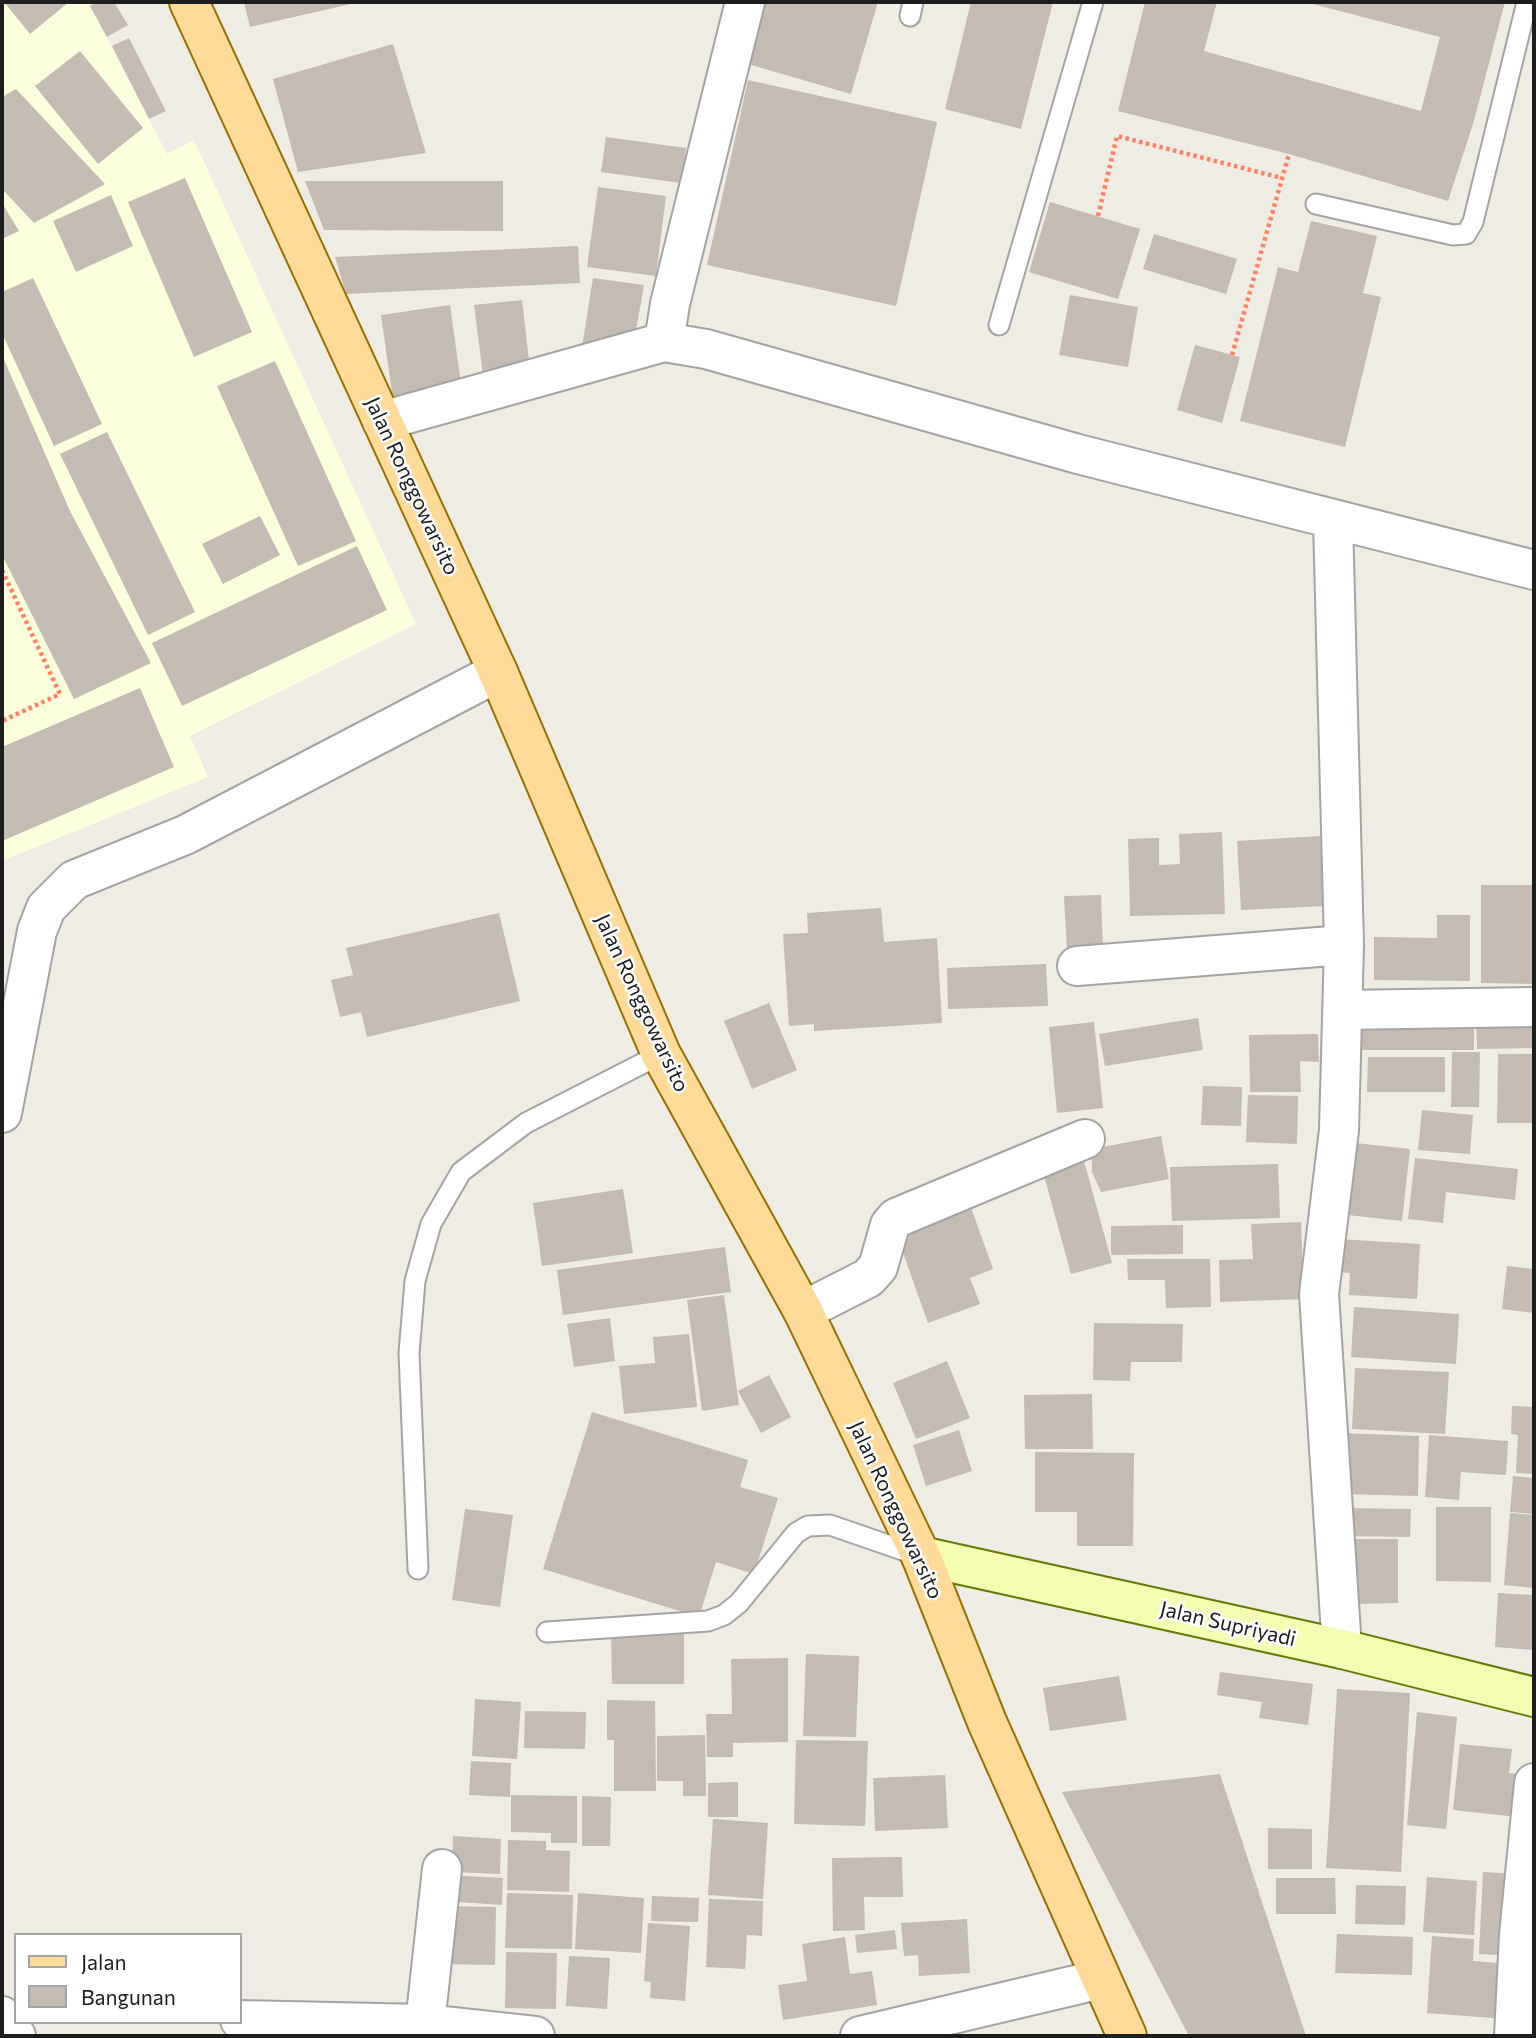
<!DOCTYPE html>
<html>
<head>
<meta charset="utf-8">
<style>
  body { margin:0 }
  #map { position:relative; width:1536px; height:2038px; overflow:hidden; background:#efece3; font-family:Commissioner,sans-serif }
  canvas { display:block }
  .frame { position:absolute; inset:0; border:4px solid #1d1d1d; pointer-events:none }
  .legend { position:absolute; left:14px; top:1933px; width:228px; height:91px; box-sizing:border-box; background:#fff; border:2px solid #a5a5a5; margin:0; padding:9px 12px; list-style:none; font-size:21px; color:#1d1d1d }
  .legend li { display:flex; align-items:center; gap:14px; height:35px }
  .legend b { width:35px; border:2px solid #a5a5a5 }
</style>
</head>
<body>
<div id="map">
<canvas width="1536" height="2038"></canvas>
<div class="frame"></div>
<ul class="legend">
<li><b style="height:9px;background:#ffda98"></b>Jalan</li>
<li><b style="height:19px;background:#c4bbb2"></b>Bangunan</li>
</ul>
</div>
<script>
const context = document.querySelector('canvas').getContext('2d');
context.lineJoin = 'round';
function fillPath(path, color) {
  context.fillStyle = color;
  context.fill(path, 'evenodd');
}
function poly(rows) {
  const path = new Path2D();
  for (const r of rows) {
    path.moveTo(r[0], r[1]);
    for (let i = 2; i < r.length; i += 2) path.lineTo(r[i], r[i + 1]);
  }
  return path;
}
function strokePath(path, color, width, dash) {
  context.strokeStyle = color;
  context.lineWidth = width;
  context.lineCap = dash ? 'butt' : 'round';
  context.setLineDash(dash || []);
  context.stroke(path);
}
function write(font, color, halo, rows, align = 'center') {
  context.font = font + ' Commissioner,sans-serif';
  context.lineWidth = 5;
  context.setLineDash([]);
  context.textBaseline = 'middle';
  context.strokeStyle = halo;
  context.fillStyle = color;
  for (const [text, x, y, turn = 0] of rows) {
    context.save();
    context.translate(x, y);
    context.rotate((+turn || 0) * Math.PI / 180);
    context.textAlign = isNaN(turn) ? turn : align;
    if (halo) context.strokeText(text, 0, 0);
    context.fillText(text, 0, 0);
    context.restore();
  }
}
fillPath(poly([
  [2,2,88,2,167,154,194,140,416,624,190,736,208,777,2,861]
]), '#fcffdc');
fillPath(poly([
  [4,2,69,2,30,34],
  [97,2,114,2,128,25,107,37,90,6],
  [244,2,355,2,355,3,250,27],
  [766,2,878,2,851,94,748,64],
  [971,2,1053,2,1021,129,945,109],
  [1145,2,1217,2,1204,51,1421,111,1440,37,1305,2,1505,2,1473,124,1448,201,1289,154,1118,111],
  [129,38,166,111,149,119,112,46],
  [393,44,426,153,298,172,273,79],
  [80,51,143,128,98,164,35,86],
  [748,80,937,122,896,306,707,265],
  [16,89,105,184,34,223,2,189,2,97],
  [606,137,686,148,681,183,601,172],
  [185,178,252,332,194,357,128,202],
  [305,181,503,181,503,231,324,230],
  [598,187,666,196,656,276,587,267],
  [111,195,133,246,76,272,53,221],
  [1050,202,1140,229,1118,299,1029,272],
  [2,203,19,231,2,239],
  [1311,221,1377,236,1363,293,1381,297,1345,447,1240,421,1278,267,1298,272],
  [1154,234,1237,259,1226,294,1143,269],
  [578,246,580,283,346,294,335,257],
  [33,278,102,424,54,446,2,333,2,292],
  [593,278,644,285,635,336,582,347],
  [1070,295,1138,307,1128,367,1059,355],
  [522,300,531,377,484,383,474,305],
  [450,305,462,391,393,400,381,315],
  [1195,345,1240,357,1222,423,1177,410],
  [2,355,70,511,151,663,74,699,2,555],
  [275,361,356,541,298,566,217,386],
  [107,432,195,612,148,635,60,454],
  [260,516,280,555,223,584,202,544],
  [357,546,387,610,182,706,152,643],
  [140,688,174,767,2,841,2,747],
  [1222,832,1225,914,1130,916,1128,839,1159,838,1159,865,1180,864,1179,834],
  [1320,836,1325,906,1241,910,1237,841],
  [1481,885,1534,885,1534,984,1481,983],
  [1101,895,1103,950,1067,951,1064,896],
  [881,908,884,942,937,938,942,1023,814,1031,814,1024,789,1026,783,934,808,933,807,913],
  [499,913,520,1001,367,1037,361,1012,340,1017,331,980,353,975,346,948],
  [1437,915,1470,915,1470,981,1374,980,1374,937,1437,938],
  [1046,964,1048,1006,948,1009,947,968],
  [769,1003,797,1070,752,1089,724,1021],
  [1474,1010,1474,1050,1355,1050,1355,1021],
  [1534,1010,1534,1048,1477,1049,1476,1011],
  [1198,1018,1203,1050,1105,1066,1099,1034],
  [1094,1022,1103,1108,1057,1113,1049,1027],
  [1318,1034,1319,1062,1300,1061,1301,1092,1250,1092,1249,1035],
  [1452,1052,1480,1052,1479,1107,1451,1107],
  [1498,1054,1534,1054,1534,1123,1497,1123],
  [1368,1057,1445,1057,1445,1092,1367,1092],
  [1203,1086,1242,1087,1241,1126,1201,1125],
  [1248,1095,1298,1096,1297,1144,1246,1142],
  [1422,1110,1473,1115,1470,1154,1418,1150],
  [1161,1136,1169,1179,1101,1192,1092,1172,1092,1149],
  [1356,1143,1410,1149,1402,1221,1348,1215],
  [1081,1150,1112,1263,1071,1274,1040,1161],
  [1415,1158,1518,1169,1515,1200,1446,1192,1443,1223,1408,1219],
  [1278,1164,1280,1218,1172,1221,1170,1167],
  [623,1189,633,1253,542,1266,533,1203],
  [968,1199,993,1269,970,1278,980,1304,928,1323,893,1225],
  [1301,1222,1304,1299,1220,1302,1219,1260,1253,1259,1251,1224],
  [1183,1225,1183,1254,1111,1255,1111,1226],
  [1338,1239,1420,1244,1417,1299,1349,1295,1350,1273,1336,1272],
  [725,1247,731,1292,563,1315,557,1270],
  [1127,1259,1210,1259,1211,1307,1166,1308,1165,1280,1128,1280],
  [1507,1266,1534,1269,1534,1313,1502,1309],
  [724,1295,739,1405,702,1411,687,1300],
  [1354,1307,1459,1314,1456,1364,1351,1357],
  [610,1318,615,1361,574,1367,567,1324],
  [1094,1323,1183,1324,1182,1362,1131,1362,1130,1381,1093,1380],
  [689,1334,697,1407,624,1414,619,1366,655,1363,653,1337],
  [947,1361,970,1418,916,1439,893,1383],
  [1355,1368,1449,1372,1445,1434,1352,1429],
  [769,1375,791,1417,761,1433,738,1391],
  [1092,1394,1093,1449,1025,1449,1024,1395],
  [1512,1406,1534,1407,1534,1474,1516,1473,1518,1435,1511,1434],
  [592,1412,748,1460,740,1487,778,1498,754,1574,716,1562,699,1617,543,1569],
  [959,1430,972,1471,926,1486,913,1445],
  [1343,1433,1419,1436,1418,1496,1341,1494],
  [1429,1435,1508,1441,1506,1475,1461,1472,1459,1500,1425,1497],
  [1035,1452,1134,1453,1133,1546,1077,1546,1077,1512,1035,1512],
  [1513,1476,1534,1478,1534,1514,1510,1512],
  [1436,1507,1491,1507,1491,1582,1436,1581],
  [1342,1508,1411,1509,1410,1537,1341,1536],
  [465,1509,513,1515,500,1607,452,1600],
  [1510,1513,1534,1515,1534,1588,1504,1585],
  [1354,1539,1398,1539,1398,1603,1355,1604],
  [1498,1593,1534,1595,1534,1650,1495,1647],
  [684,1634,684,1684,612,1684,611,1635],
  [806,1654,859,1656,856,1737,803,1736],
  [788,1658,788,1742,733,1743,733,1757,707,1757,706,1714,732,1714,731,1659],
  [1220,1672,1313,1684,1308,1725,1259,1718,1262,1702,1217,1695],
  [1119,1676,1127,1720,1050,1731,1043,1688],
  [1337,1689,1410,1693,1401,1872,1326,1868],
  [475,1699,521,1702,517,1759,472,1756],
  [607,1700,655,1701,656,1791,614,1791,614,1740,607,1740],
  [525,1711,586,1712,585,1749,524,1748],
  [1417,1712,1457,1717,1446,1829,1407,1825],
  [705,1735,706,1796,683,1796,683,1781,657,1781,657,1736],
  [796,1740,868,1741,865,1826,794,1824],
  [1460,1744,1512,1749,1509,1773,1530,1776,1526,1818,1453,1810],
  [471,1761,511,1763,510,1797,469,1795],
  [1220,1774,1306,2036,1189,2036,1062,1792],
  [945,1775,948,1828,875,1831,873,1778],
  [738,1782,738,1817,708,1817,708,1783],
  [511,1795,577,1796,577,1843,551,1843,551,1833,511,1832],
  [582,1796,611,1797,610,1846,582,1846],
  [713,1819,768,1823,763,1899,708,1895],
  [1268,1828,1312,1829,1312,1869,1268,1869],
  [453,1836,501,1839,500,1874,452,1872],
  [508,1840,546,1841,546,1850,570,1851,569,1892,507,1890],
  [902,1857,903,1897,864,1897,865,1930,833,1931,832,1858],
  [1483,1872,1520,1874,1515,1956,1479,1954],
  [446,1875,503,1878,502,1905,444,1901],
  [1427,1877,1477,1881,1474,1935,1423,1932],
  [1276,1878,1335,1878,1336,1914,1276,1914],
  [1356,1885,1406,1886,1405,1925,1355,1924],
  [507,1893,573,1895,572,1949,505,1948],
  [578,1893,644,1898,641,1953,575,1949],
  [652,1896,699,1898,698,1922,651,1921],
  [709,1899,763,1901,762,1936,747,1935,745,1969,706,1967],
  [442,1906,496,1907,495,1965,441,1964],
  [967,1919,970,1973,919,1976,918,1955,904,1956,901,1923],
  [648,1923,690,1926,685,2001,650,1998,651,1982,644,1981],
  [895,1930,897,1949,857,1953,855,1935],
  [1337,1934,1413,1937,1412,1975,1335,1973],
  [1432,1936,1474,1939,1473,1961,1510,1964,1506,2019,1427,2013],
  [845,1937,850,1974,872,1971,877,2005,783,2020,778,1985,807,1981,802,1944],
  [506,1952,557,1953,556,2009,505,2008],
  [569,1956,610,1958,607,2009,566,2006]
]), '#c4bbb2');
const lane = poly([
  [910,16,913,2],
  [1316,204,1453,235,1466,234,1473,222,1527,2],
  [999,325,1093,2],
  [418,1569,409,1353,415,1281,431,1224,461,1172,526,1123,661,1054],
  [547,1632,708,1621,724,1615,739,1603,796,1533,808,1526,830,1525,920,1556]
]);
const street = poly([
  [664,342,706,349,1078,454,1534,570],
  [382,421,664,342,670,304,745,2],
  [1333,520,1344,945,1339,1130,1319,1294,1342,1649],
  [1077,966,1344,945],
  [1342,1010,1534,1007],
  [2,1113,37,931,46,908,74,880,185,835,498,672],
  [803,1311,868,1278,878,1267,890,1225,896,1218,1085,1139],
  [2,2016,16,2036],
  [240,2020,425,2024,535,2036],
  [425,2024,442,1869],
  [860,2036,1101,1979],
  [1514,2036,1519,1935,1534,1783]
]);
const secondary = poly([
  [921,1556,1342,1649,1534,1697]
]);
const primary = poly([
  [189,2,498,672,661,1054,803,1311,921,1556,987,1722,1127,2036]
]);
strokePath(lane, '#a4a4a4', 23);
strokePath(street, '#a4a4a4', 42);
strokePath(secondary, '#627900', 42);
strokePath(primary, '#977000', 42);
strokePath(poly([
  [1098,216,1117,136,1282,178],
  [1232,355,1289,154],
  [2,570,60,694,2,721]
]), '#ff8064', 4.5, [3.5, 3.5]);
strokePath(lane, '#fff', 19);
strokePath(street, '#fff', 38);
strokePath(secondary, '#f4fdb2', 38);
strokePath(primary, '#ffda98', 38);
write('21px', '#1d1d1d', '#fff', [
  ["Jalan Ronggowarsito",412,486,65],
  ["Jalan Ronggowarsito",642,1003,65],
  ["Jalan Ronggowarsito",896,1510,65],
  ["Jalan Supriyadi",1228,1624,13]
]);
</script>
</body>
</html>
